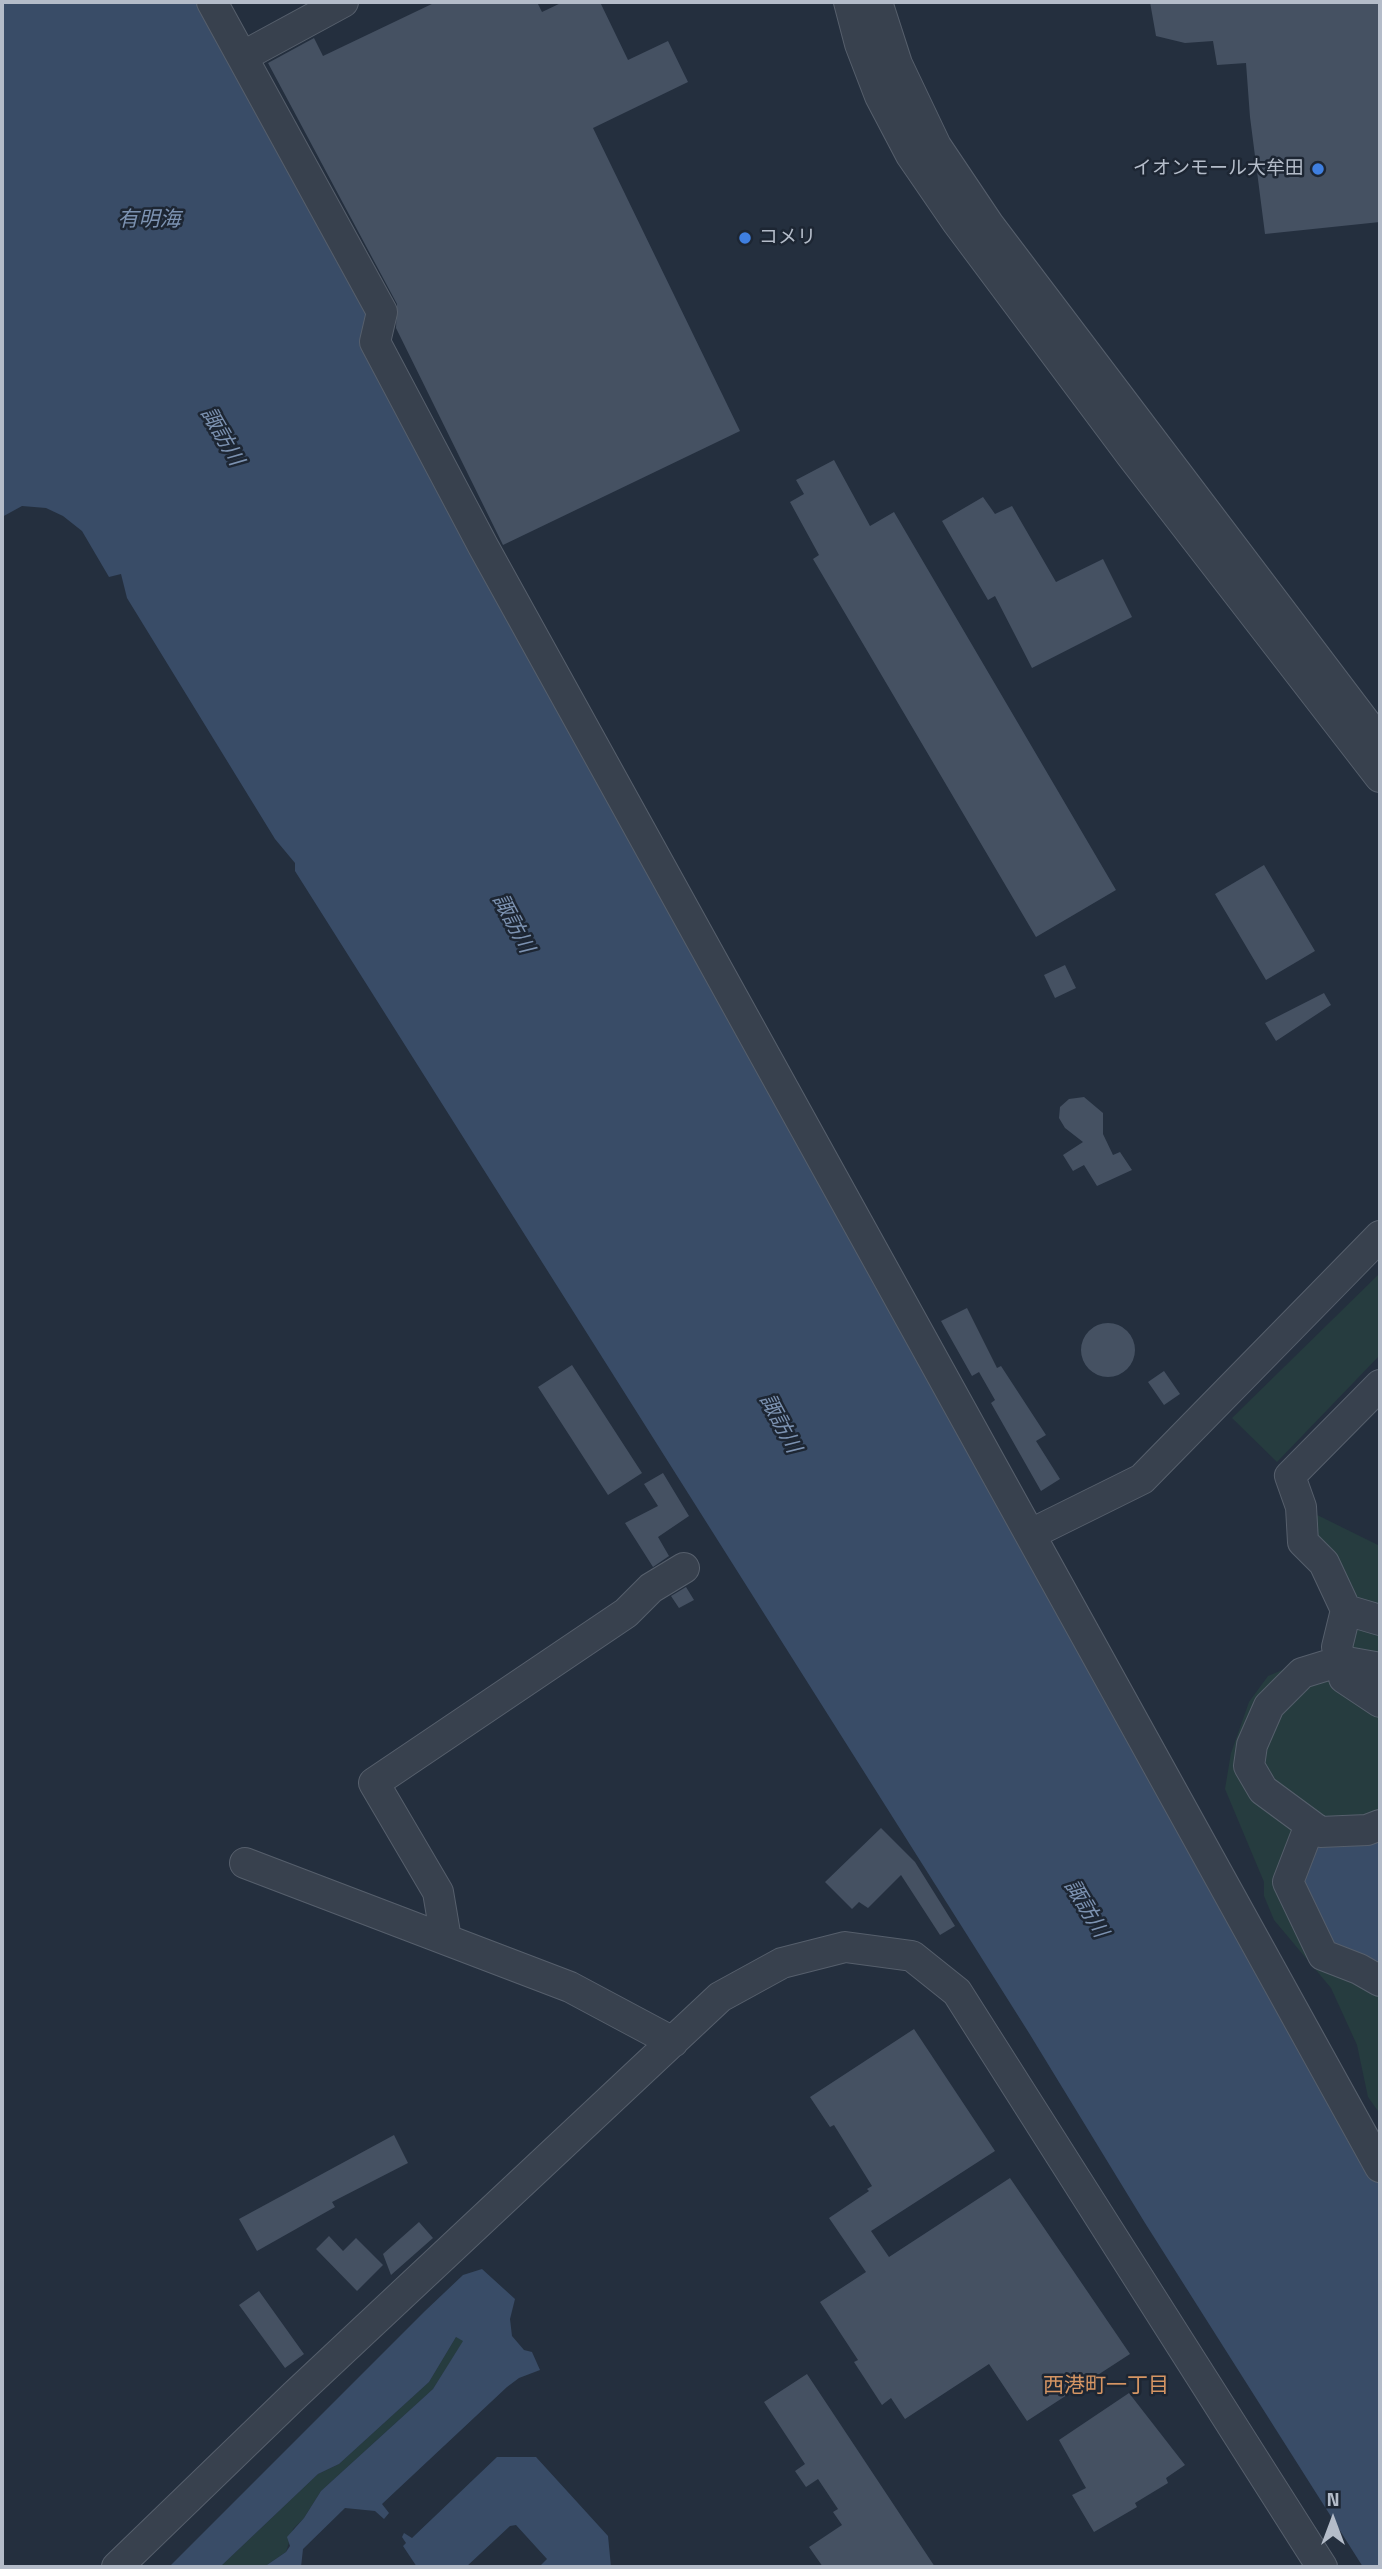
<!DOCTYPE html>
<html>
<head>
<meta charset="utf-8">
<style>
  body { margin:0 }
  #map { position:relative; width:1382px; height:2569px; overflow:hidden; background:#242f3e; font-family:"Titillium Web",sans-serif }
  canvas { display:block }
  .frame { position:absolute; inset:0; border:4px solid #b4bcc9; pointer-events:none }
  .north { position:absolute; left:1298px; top:2485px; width:70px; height:70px; -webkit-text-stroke:5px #1d2633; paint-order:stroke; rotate:0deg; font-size:19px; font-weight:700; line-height:28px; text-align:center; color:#b4bcc9 }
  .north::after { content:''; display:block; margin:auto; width:24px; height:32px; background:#b4bcc9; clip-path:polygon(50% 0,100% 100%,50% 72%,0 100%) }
</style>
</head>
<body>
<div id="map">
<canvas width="1382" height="2569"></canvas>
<div class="frame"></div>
<div class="north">N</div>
</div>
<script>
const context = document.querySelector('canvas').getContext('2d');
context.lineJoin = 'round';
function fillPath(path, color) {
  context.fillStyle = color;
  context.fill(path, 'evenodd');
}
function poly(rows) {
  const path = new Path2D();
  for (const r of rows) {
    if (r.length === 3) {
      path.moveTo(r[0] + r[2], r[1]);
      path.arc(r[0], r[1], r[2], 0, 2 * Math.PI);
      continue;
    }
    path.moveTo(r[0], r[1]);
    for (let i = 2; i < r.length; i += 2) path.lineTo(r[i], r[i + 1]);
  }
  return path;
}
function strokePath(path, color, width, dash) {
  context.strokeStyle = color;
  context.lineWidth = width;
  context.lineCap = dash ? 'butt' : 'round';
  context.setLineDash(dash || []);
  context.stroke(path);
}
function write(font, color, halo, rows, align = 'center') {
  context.font = font + ' "Titillium Web","Noto Sans JP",sans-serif';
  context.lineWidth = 5;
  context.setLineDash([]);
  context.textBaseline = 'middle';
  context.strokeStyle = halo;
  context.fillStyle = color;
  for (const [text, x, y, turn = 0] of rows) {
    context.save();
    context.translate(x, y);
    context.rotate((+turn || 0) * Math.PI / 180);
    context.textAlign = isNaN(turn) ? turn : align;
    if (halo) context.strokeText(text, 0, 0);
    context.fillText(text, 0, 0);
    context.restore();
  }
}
fillPath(poly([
  [1380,1273,1380,1355,1277,1462,1232,1418],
  [1301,1507,1380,1546,1380,2114,1368,2097,1357,2045,1331,1988,1274,1920,1264,1896,1264,1882,1225,1789,1231,1753,1249,1702,1268,1676,1337,1647,1346,1610],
  [456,2337,464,2340,433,2389,321,2491,304,2518,293,2529,286,2552,264,2567,220,2567,318,2474,339,2464,429,2382]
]), '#263c3f');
fillPath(poly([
  [2,2,197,2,1380,2182,1380,2567,1363,2567,1145,2223,1029,2033,295,871,295,863,275,839,127,598,121,574,109,577,82,531,63,516,46,508,22,506,2,517],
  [1380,1834,1380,1971,1328,1946,1297,1884,1320,1841],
  [482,2269,515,2299,510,2319,512,2336,524,2350,532,2352,540,2370,519,2378,507,2387,382,2504,389,2513,384,2519,375,2511,345,2508,303,2549,301,2567,264,2567,286,2552,290,2546,287,2537,304,2518,321,2491,433,2389,463,2341,456,2337,429,2382,339,2464,318,2474,220,2567,169,2567,425,2311,463,2275],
  [497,2457,536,2457,608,2536,611,2567,539,2567,547,2559,516,2525,510,2526,466,2567,417,2567,403,2546,406,2543,402,2537,404,2533,412,2538]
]), '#394c67');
fillPath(poly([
  [436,2,537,2,542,12,563,2,600,2,628,60,668,41,688,82,593,128,740,431,503,545,396,328,397,304,268,63,314,38,323,56],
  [1150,2,1380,2,1380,222,1265,234,1250,117,1246,63,1217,65,1213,41,1185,43,1156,36],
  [834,460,870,526,894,512,1116,890,1036,937,813,559,819,555,790,502,804,494,796,480],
  [983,497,995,514,1012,506,1056,582,1103,559,1132,617,1032,668,995,596,988,600,942,521],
  [1264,865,1315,951,1266,980,1215,894],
  [1065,965,1076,988,1055,998,1044,975],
  [1324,993,1331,1005,1276,1041,1265,1023],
  [1084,1097,1103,1113,1103,1134,1113,1155,1120,1152,1132,1170,1097,1186,1084,1165,1073,1171,1063,1155,1083,1142,1065,1128,1059,1118,1060,1107,1069,1099],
  [967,1308,997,1368,1001,1366,1046,1435,1036,1441,1060,1479,1041,1491,991,1403,995,1400,979,1372,972,1376,941,1321],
  [1108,1350,27],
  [572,1365,642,1473,608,1495,538,1387],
  [1164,1371,1180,1394,1164,1405,1148,1382],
  [663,1473,689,1516,658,1537,669,1556,653,1567,625,1523,658,1506,644,1484],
  [686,1587,694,1600,679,1608,671,1596],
  [881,1828,915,1862,955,1926,940,1935,901,1875,868,1908,859,1902,852,1909,825,1882],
  [914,2029,995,2151,871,2231,889,2257,1010,2178,1130,2354,1027,2421,989,2364,905,2419,891,2398,882,2405,854,2362,858,2360,820,2302,866,2272,829,2218,869,2191,867,2189,872,2186,834,2125,830,2127,810,2097],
  [394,2135,408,2163,332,2202,335,2207,257,2251,239,2219],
  [419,2222,433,2238,391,2275,383,2254],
  [329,2236,343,2251,356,2238,383,2265,357,2291,316,2249],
  [259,2291,304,2354,285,2368,239,2305],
  [807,2374,935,2567,823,2567,809,2547,842,2525,833,2512,838,2509,818,2479,806,2487,795,2471,805,2464,764,2402],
  [1129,2393,1185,2465,1166,2478,1168,2483,1135,2503,1137,2507,1094,2532,1072,2495,1086,2488,1059,2440]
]), '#455162');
const minor = poly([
  [212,2,382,312,375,342,483,546,1380,2167],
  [849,2,860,44,880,96,911,155,957,222,1131,455,1380,777],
  [877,2,897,64,936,146,989,225,1380,742],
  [251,52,343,2],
  [1380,1385,1290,1476,1301,1507,1303,1542,1324,1563,1346,1610,1337,1647,1341,1661,1380,1668],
  [1037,1531,1142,1479,1380,1236],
  [1346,1610,1380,1620],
  [1380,1702,1344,1678,1341,1661,1302,1673,1269,1706,1252,1745,1249,1766,1263,1790,1320,1832,1367,1830,1380,1825],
  [1310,1825,1288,1882,1323,1955,1359,1969,1380,1981],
  [245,1863,570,1987,673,2042],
  [446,1939,438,1892,374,1783,626,1613,651,1588,684,1568],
  [117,2567,295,2395,720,1997,782,1963,845,1947,912,1956,957,1992,1322,2567]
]);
strokePath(minor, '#565f6c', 32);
strokePath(minor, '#38414e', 30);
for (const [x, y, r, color] of [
  [1318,169,7,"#3f7fe0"],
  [745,238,7,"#3f7fe0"]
]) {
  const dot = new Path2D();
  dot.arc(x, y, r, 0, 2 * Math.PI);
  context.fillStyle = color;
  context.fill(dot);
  strokePath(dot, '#1d2633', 2.5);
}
write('19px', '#b4bcc9', '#1d2633', [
  ["イオンモール大牟田",1304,169],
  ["コメリ",759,238,"left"]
], 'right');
write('italic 21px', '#7c92b1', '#1d2633', [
  ["有明海",149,221],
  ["諏訪川",221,437,60],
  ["諏訪川",512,924,62],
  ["諏訪川",779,1424,62],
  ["諏訪川",1085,1909,59]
]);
write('21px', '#d59563', '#1d2633', [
  ["西港町一丁目",1106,2387]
]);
</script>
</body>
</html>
